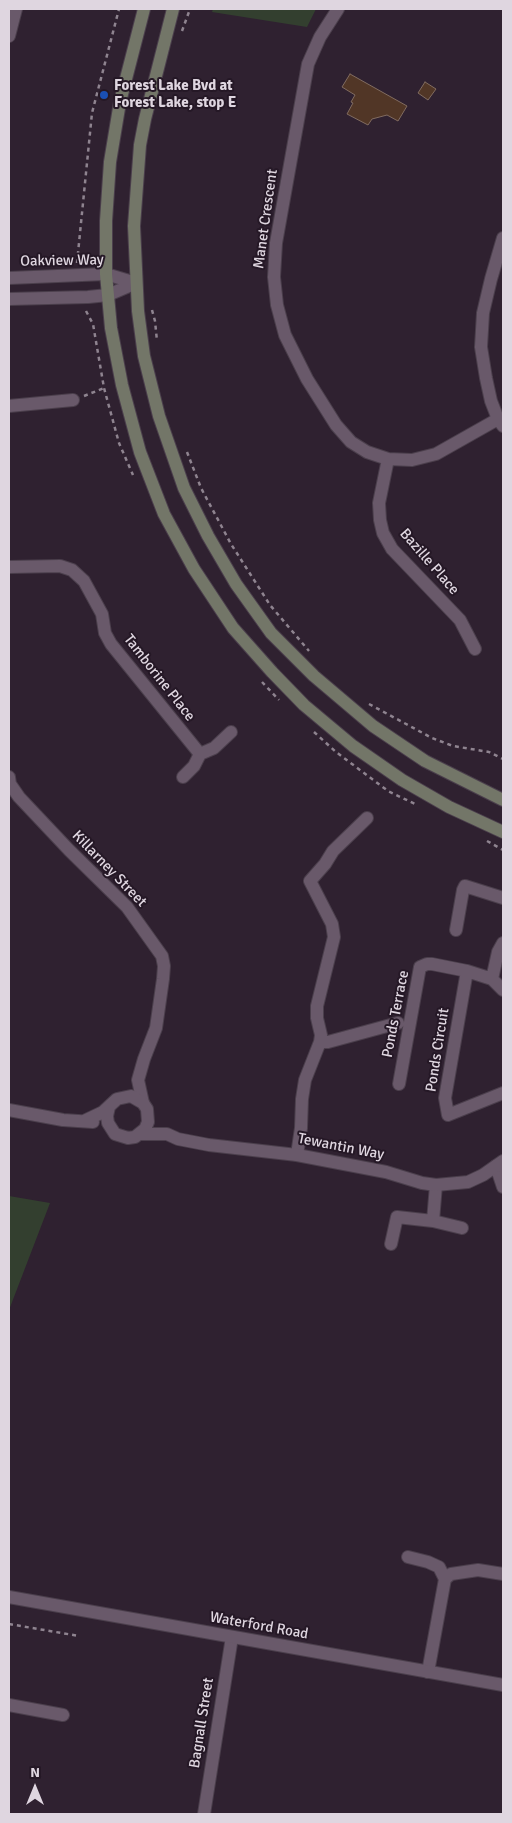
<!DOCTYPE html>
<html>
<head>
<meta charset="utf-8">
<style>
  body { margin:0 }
  #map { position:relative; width:512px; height:1823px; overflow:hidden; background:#2f2130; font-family:Signika,sans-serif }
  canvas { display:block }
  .frame { position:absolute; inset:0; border:10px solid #dfd6e0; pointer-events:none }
  .north { position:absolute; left:10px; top:1763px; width:50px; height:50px; -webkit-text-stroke:4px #251826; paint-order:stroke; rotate:0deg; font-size:14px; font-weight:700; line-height:20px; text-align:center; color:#dfd6e0 }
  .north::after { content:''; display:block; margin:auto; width:18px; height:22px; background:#dfd6e0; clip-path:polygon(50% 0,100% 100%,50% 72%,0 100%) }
</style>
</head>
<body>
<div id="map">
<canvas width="512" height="1823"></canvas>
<div class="frame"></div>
<div class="north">N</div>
</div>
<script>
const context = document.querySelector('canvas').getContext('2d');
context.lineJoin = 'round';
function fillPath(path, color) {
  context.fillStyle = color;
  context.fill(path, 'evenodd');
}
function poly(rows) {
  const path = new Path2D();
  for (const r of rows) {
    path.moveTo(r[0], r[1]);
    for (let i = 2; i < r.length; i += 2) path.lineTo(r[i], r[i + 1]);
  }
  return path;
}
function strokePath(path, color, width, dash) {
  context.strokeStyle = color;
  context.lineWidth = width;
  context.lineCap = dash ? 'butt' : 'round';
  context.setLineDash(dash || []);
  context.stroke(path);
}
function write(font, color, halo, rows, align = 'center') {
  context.font = font + ' Signika,sans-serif';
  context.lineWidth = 4;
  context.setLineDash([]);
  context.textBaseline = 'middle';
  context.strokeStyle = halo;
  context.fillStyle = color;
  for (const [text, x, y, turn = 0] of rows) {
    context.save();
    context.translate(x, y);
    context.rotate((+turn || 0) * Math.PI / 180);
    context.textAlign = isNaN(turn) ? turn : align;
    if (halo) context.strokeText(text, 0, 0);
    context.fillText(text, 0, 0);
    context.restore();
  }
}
fillPath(poly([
  [213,9,316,9,307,27,212,12],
  [9,1196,50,1203,9,1310]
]), '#333f2f');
const building = poly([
  [350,74,407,106,398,121,387,115,372,119,368,125,347,114,353,103,351,102,355,95,342,87,350,74],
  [425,82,436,89,428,100,418,93,425,82]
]);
fillPath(building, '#513626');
strokePath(building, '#816c60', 1);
const minor = poly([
  [338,9,320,37,308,64,276,243,274,277,277,305,285,335,307,379,336,425,351,442,367,452,388,459,412,460,436,454,498,419],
  [9,36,16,9],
  [503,238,491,279,483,313,481,347,486,378,491,401,498,419,503,426],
  [9,406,73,400],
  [388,459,379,503,380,520,383,533,392,549,460,620,475,649],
  [9,567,60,566,72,570,84,581,102,614,105,633,111,644,200,754],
  [9,777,10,784,19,797,69,850,127,907,162,956,164,966,163,979,156,1028,144,1059,138,1080,143,1103],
  [183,777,194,766,200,754,214,748,231,732],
  [456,930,463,890,465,886,503,898],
  [467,971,445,1098,448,1115,503,1093],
  [492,979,498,952,503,943],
  [320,1042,328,1042,398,1023],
  [399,1084,420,967,427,964,432,964,467,971,492,979,503,990],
  [297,1155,301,1128,302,1099,305,1080,320,1042,321,1035,317,1018,317,1006,334,937,332,924,310,881,325,864,333,851,367,818],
  [496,1166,503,1187],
  [433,1221,436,1185],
  [391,1244,397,1217,433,1221,462,1228],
  [408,1557,428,1562,439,1567,445,1579],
  [428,1672,445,1579,451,1574,478,1570,503,1574],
  [9,1705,63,1715],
  [204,1814,232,1637]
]);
const tertiary = poly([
  [9,278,106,274,136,283],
  [9,299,88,297,108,295,136,283],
  [9,1110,63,1120,93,1122],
  [84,1121,103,1112,117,1099,131,1096,143,1103,147,1109,148,1122,145,1129,135,1137,128,1138,115,1134,108,1123,107,1116,109,1107],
  [141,1134,167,1134,178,1139,209,1145,297,1155,386,1172,422,1183,436,1185,468,1182,483,1175,503,1161],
  [9,1597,503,1685]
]);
const secondary = poly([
  [144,9,120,102,110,162,106,221,106,274,111,328,122,385,140,452,164,514,194,569,233,628,272,672,304,705,353,746,402,780,449,807,503,832],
  [173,9,145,119,140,145,134,226,138,311,144,356,159,416,184,488,208,536,236,584,271,633,314,676,373,726,425,761,503,800]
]);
strokePath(minor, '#4b3f4c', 14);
strokePath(tertiary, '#4b3f4c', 14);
strokePath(secondary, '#4b3f4c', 14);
strokePath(poly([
  [182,31,190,9],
  [77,263,92,113,119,9],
  [152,310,155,321,157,341],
  [86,311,93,324,104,388,119,443,133,475],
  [84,396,104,388],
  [187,452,201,488,231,544,270,605,309,651],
  [262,682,279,700],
  [369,704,432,738,453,746,489,752,503,759],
  [314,732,336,752,388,791,417,805],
  [487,841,503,850],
  [9,1624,79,1636]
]), '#8f8490', 2.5, [4, 4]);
strokePath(minor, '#69596a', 12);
strokePath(tertiary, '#69596a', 12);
strokePath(secondary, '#737668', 12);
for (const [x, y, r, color] of [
  [104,95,5,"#1a4fb4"]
]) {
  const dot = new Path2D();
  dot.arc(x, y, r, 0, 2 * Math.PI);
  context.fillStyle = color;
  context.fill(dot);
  strokePath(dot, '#251826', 2);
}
write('bold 15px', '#dfd6e0', '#251826', [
  ["Forest Lake Bvd at",114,86],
  ["Forest Lake, stop E",114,103]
], 'left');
write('15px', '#dfd6e0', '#251826', [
  ["Manet Crescent",266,219,-82],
  ["Oakview Way",62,261,-1],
  ["Bazille Place",429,562,49],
  ["Tamborine Place",159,678,52],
  ["Killarney Street",109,869,46],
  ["Ponds Terrace",396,1014,-79],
  ["Ponds Circuit",438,1050,-81],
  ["Tewantin Way",341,1147,11],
  ["Waterford Road",259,1626,10],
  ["Bagnall Street",202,1723,-81]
]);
</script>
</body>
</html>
